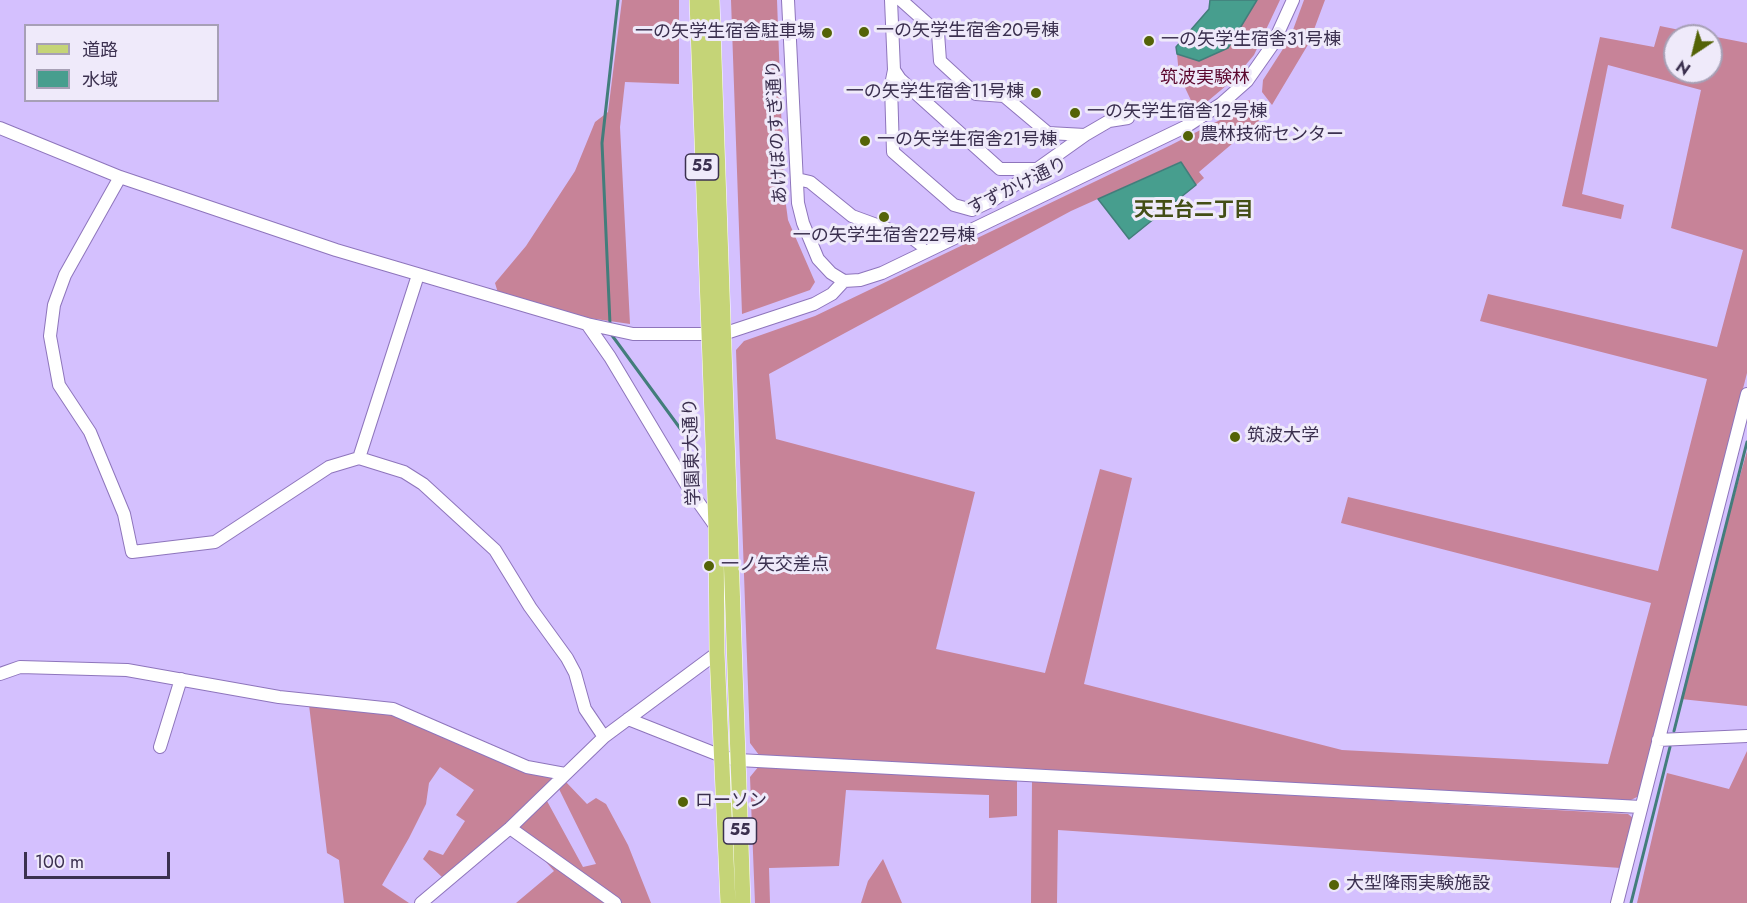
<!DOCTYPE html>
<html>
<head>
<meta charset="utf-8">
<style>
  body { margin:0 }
  #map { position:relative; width:1747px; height:903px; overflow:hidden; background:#d4c0fe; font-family:Jost,"Noto Sans JP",sans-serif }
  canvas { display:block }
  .legend { position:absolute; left:24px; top:24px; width:195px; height:78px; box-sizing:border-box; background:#efeafa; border:2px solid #a7a0b6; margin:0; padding:8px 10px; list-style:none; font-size:18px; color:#3b304f }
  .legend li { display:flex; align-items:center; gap:12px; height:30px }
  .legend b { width:30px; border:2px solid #a7a0b6 }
  .north { position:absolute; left:1663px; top:24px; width:60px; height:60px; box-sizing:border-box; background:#efeafa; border:2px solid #a7a0b6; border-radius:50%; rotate:215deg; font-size:16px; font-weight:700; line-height:24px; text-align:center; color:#3b304f }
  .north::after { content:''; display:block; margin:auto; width:21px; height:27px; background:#546307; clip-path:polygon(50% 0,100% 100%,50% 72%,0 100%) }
  .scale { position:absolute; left:24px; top:852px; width:146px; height:27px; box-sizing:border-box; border:3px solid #3b304f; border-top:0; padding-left:8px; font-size:18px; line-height:21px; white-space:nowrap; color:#3b304f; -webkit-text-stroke:4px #efeafa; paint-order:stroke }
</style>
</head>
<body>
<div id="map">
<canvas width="1747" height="903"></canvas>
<ul class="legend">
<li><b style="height:8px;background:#c5d477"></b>道路</li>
<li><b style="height:16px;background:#479e8e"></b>水域</li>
</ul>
<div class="north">N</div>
<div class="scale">100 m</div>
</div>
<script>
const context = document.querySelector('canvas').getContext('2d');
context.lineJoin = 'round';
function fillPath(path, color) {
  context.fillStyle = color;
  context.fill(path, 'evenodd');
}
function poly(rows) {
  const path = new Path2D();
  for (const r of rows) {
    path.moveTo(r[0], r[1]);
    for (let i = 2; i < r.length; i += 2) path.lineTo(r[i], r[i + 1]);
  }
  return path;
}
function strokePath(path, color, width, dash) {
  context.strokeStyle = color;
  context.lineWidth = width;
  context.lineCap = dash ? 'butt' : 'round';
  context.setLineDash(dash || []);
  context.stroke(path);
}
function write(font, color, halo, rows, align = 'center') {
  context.font = font + ' Jost,"Noto Sans JP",sans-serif';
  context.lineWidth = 6;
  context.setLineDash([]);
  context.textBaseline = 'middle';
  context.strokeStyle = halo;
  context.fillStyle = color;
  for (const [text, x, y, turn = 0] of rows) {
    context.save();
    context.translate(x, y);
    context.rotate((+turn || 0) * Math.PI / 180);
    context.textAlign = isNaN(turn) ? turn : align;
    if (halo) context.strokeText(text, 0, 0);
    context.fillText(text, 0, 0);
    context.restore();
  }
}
fillPath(poly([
  [622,0,679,0,679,84,625,82,620,127,630,324,582,317,498,293,495,283,526,246,575,171,595,122,608,112],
  [731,0,777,0,784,190,788,220,815,282,810,290,742,314],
  [1257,0,1280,0,1254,55,1233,80,1196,111,1179,75,1177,54,1199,61,1240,28],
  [1304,0,1325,0,1309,43,1272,105,1262,92,1263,80,1290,38],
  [1660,26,1709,36,1675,36,1675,72,1711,72,1711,36,1747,43,1747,373,1639,796,1627,802,759,755,750,743,736,350,744,341,815,316,1171,145,1220,120,1246,100,1256,101,1267,114,1199,172,1204,178,1196,185,1180,162,1071,211,769,374,776,439,975,492,936,649,1045,673,1100,469,1132,478,1084,684,1342,750,1608,764,1651,603,1341,523,1348,497,1658,571,1707,379,1480,321,1488,294,1717,347,1743,250,1671,228,1701,90,1608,65,1582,194,1624,205,1621,219,1562,206,1600,37,1654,47],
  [1747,451,1747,706,1681,699,1716,561],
  [309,705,396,715,553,778,505,827,443,878,423,859,429,850,443,855,465,821,456,815,474,790,440,767,429,783,426,804,409,838,382,885,409,903,344,903,339,860,327,853],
  [1747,751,1747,903,1637,903,1667,773,1729,789],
  [759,766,1017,780,1017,816,989,818,989,795,846,790,839,866,769,868,770,903,755,903,750,777],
  [1032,781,1628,814,1633,818,1621,868,1058,830,1057,903,1031,903],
  [566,782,587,804,596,798,606,804,628,845,651,903,516,903,554,871,516,828,547,801,583,867,596,864,559,789],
  [883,859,902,903,861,903,868,881]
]), '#c78398');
const water = poly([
  [1210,0,1257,0,1228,48,1199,61,1177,54,1176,47,1209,9,1210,0],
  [1181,162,1196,185,1129,239,1098,199,1181,162]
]);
fillPath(water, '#479e8e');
strokePath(water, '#437d7b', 1.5);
strokePath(poly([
  [610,324,602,143,618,0],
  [611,334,693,446],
  [1674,731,1747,442],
  [1631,903,1670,747]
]), '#437d7b', 3);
const minor = poly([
  [788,0,798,203,803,223,818,259,831,273,844,281],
  [891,0,894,70,891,85,893,152,954,205,972,210,995,199,1085,135,1109,121,1128,118],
  [901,0,938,33,940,61,976,94,1004,96,1048,133,1085,135],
  [894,70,900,79,1000,169,1035,169],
  [0,128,120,177,336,250,587,324,633,334,723,334,814,304,832,294,844,281,860,280,882,273,1187,126,1221,104,1247,81,1273,44,1293,0],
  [120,177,65,275,54,305,50,336,59,385,90,432,124,514,132,552,215,542,329,467,359,458,404,472,423,484,495,550,530,607,567,658,575,673,585,709,604,737],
  [797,179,810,182,852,216,912,238,920,244],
  [587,324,610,357,689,489,716,527],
  [359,458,418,275],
  [0,674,20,667,127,670,279,697,393,709,527,767,565,774],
  [628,719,724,757,738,760,1641,807],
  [1658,740,1747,736],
  [160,747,181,679],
  [510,828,615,903],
  [421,903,510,828,604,737,717,653],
  [1617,903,1747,394]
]);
const major = poly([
  [697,0,716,527,717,653,728,903],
  [712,0,743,903]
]);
strokePath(minor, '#8e75bc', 14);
strokePath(major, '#fff', 16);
strokePath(minor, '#fff', 12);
strokePath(major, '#c5d477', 15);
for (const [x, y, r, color] of [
  [864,32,6,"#546307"],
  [827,33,6,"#546307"],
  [1149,41,6,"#546307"],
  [1036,93,6,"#546307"],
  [1075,113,6,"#546307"],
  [1188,136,6,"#546307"],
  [865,141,6,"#546307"],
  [884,217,6,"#546307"],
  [1235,437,6,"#546307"],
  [709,566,6,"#546307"],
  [683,802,6,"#546307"],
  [1334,885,6,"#546307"]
]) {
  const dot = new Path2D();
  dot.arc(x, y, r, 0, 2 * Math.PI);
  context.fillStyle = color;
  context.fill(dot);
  strokePath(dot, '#efeafa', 2);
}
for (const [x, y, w] of [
  [702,167,33],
  [740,831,33]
]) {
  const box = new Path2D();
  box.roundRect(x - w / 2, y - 13, w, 26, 4.5);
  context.fillStyle = '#efeafa';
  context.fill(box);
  strokePath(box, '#3b304f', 1.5);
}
write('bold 16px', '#3b304f', null, [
  ["55",702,167],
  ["55",740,831]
]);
write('18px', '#3b304f', '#efeafa', [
  ["一の矢学生宿舎20号棟",876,32],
  ["一の矢学生宿舎駐車場",815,33,"right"],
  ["一の矢学生宿舎31号棟",1161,41],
  ["一の矢学生宿舎11号棟",1024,93,"right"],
  ["一の矢学生宿舎12号棟",1087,113],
  ["農林技術センター",1200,136],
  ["一の矢学生宿舎21号棟",877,141],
  ["一の矢学生宿舎22号棟",884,237,"center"],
  ["筑波大学",1247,437],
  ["一ノ矢交差点",721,566],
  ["ローソン",695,802],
  ["大型降雨実験施設",1346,885]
], 'left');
write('18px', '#5c082f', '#efeafa', [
  ["筑波実験林",1205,79]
]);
write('18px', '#3b304f', '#efeafa', [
  ["あけぼのすぎ通り",778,132,-93],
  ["すずかけ通り",1018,187,-26],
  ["学園東大通り",693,452,-92]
]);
write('bold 20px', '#434e15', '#efeafa', [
  ["天王台二丁目",1194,211]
]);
</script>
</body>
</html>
